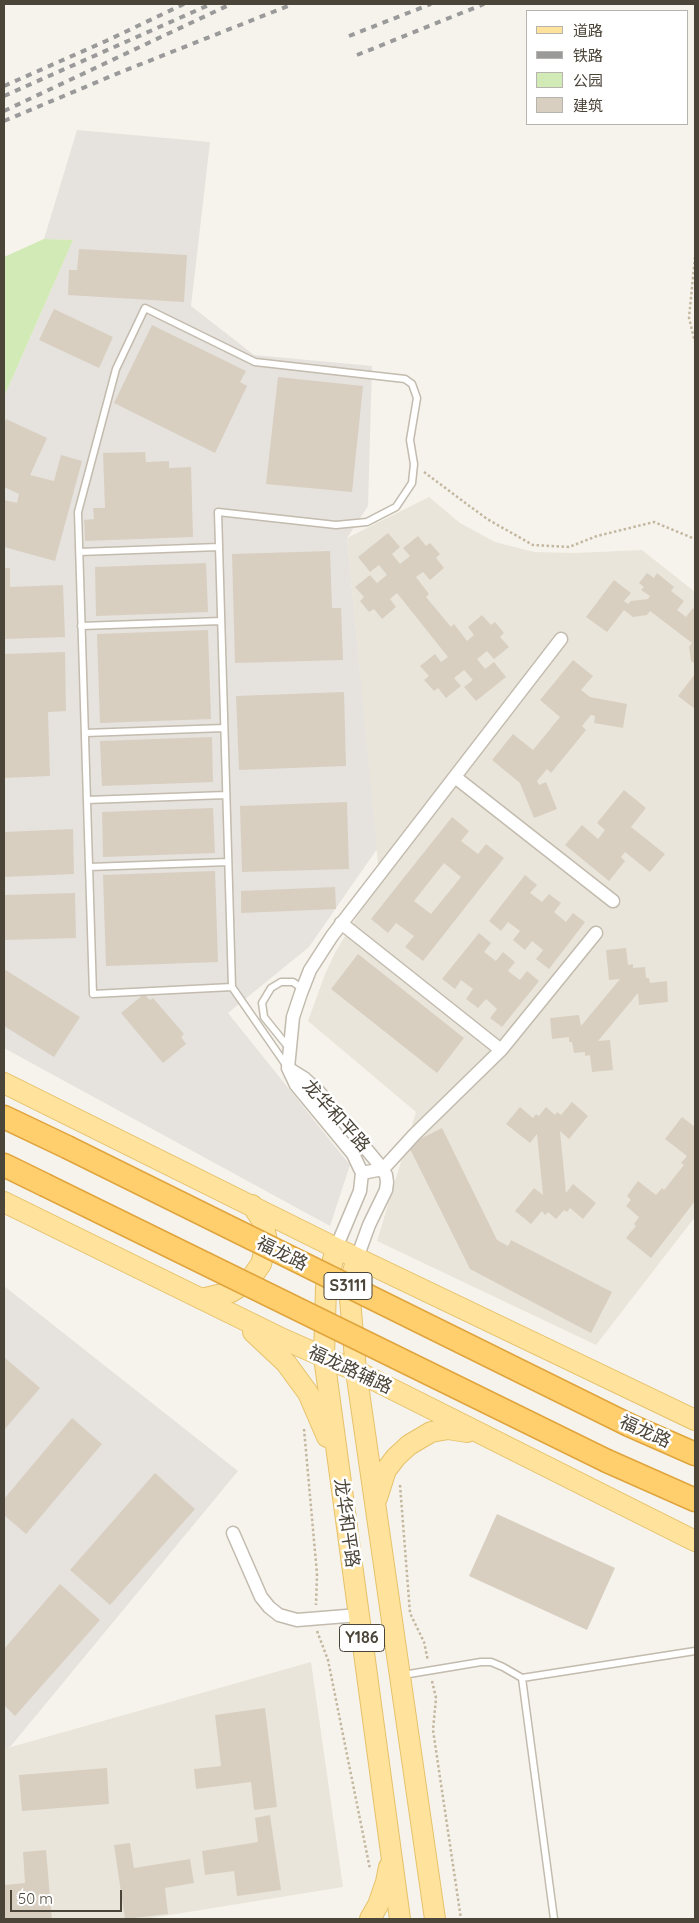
<!DOCTYPE html>
<html>
<head>
<meta charset="utf-8">
<style>
  body { margin:0 }
  #map { position:relative; width:699px; height:1923px; overflow:hidden; background:#f6f3ec; font-family:Quicksand,"Noto Sans SC",sans-serif }
  canvas { display:block }
  .frame { position:absolute; inset:0; border:5px solid #4b4439; pointer-events:none }
  .legend { position:absolute; left:526px; top:10px; width:162px; height:115px; box-sizing:border-box; background:#fff; border:1px solid #b7b4b0; margin:0; padding:6px 9px; list-style:none; font-size:15px; color:#4b4439 }
  .legend li { display:flex; align-items:center; gap:10px; height:25px }
  .legend b { width:25px; border:1px solid #b7b4b0 }
  .scale { position:absolute; left:10px; top:1890px; width:112px; height:22px; box-sizing:border-box; border:2px solid #4b4439; border-top:0; padding-left:6px; font-size:15px; line-height:18px; white-space:nowrap; color:#4b4439; -webkit-text-stroke:4px #fff; paint-order:stroke }
</style>
</head>
<body>
<div id="map">
<canvas width="699" height="1923"></canvas>
<div class="frame"></div>
<ul class="legend">
<li><b style="height:6px;background:#ffe39c"></b>道路</li>
<li><b style="height:6px;background:#9a9a9a"></b>铁路</li>
<li><b style="height:14px;background:#d2eab5"></b>公园</li>
<li><b style="height:14px;background:#d8cfc1"></b>建筑</li>
</ul>
<div class="scale">50 m</div>
</div>
<script>
const context = document.querySelector('canvas').getContext('2d');
context.lineJoin = 'round';
function fillPath(path, color) {
  context.fillStyle = color;
  context.fill(path, 'evenodd');
}
function poly(rows) {
  const path = new Path2D();
  for (const r of rows) {
    path.moveTo(r[0], r[1]);
    for (let i = 2; i < r.length; i += 2) path.lineTo(r[i], r[i + 1]);
  }
  return path;
}
function strokePath(path, color, width, dash) {
  context.strokeStyle = color;
  context.lineWidth = width;
  context.lineCap = dash ? 'butt' : 'round';
  context.setLineDash(dash || []);
  context.stroke(path);
}
function write(font, color, halo, rows, align = 'center') {
  context.font = font + ' Quicksand,"Noto Sans SC",sans-serif';
  context.lineWidth = 5;
  context.setLineDash([]);
  context.textBaseline = 'middle';
  context.strokeStyle = halo;
  context.fillStyle = color;
  for (const [text, x, y, turn = 0] of rows) {
    context.save();
    context.translate(x, y);
    context.rotate((+turn || 0) * Math.PI / 180);
    context.textAlign = isNaN(turn) ? turn : align;
    if (halo) context.strokeText(text, 0, 0);
    context.fillText(text, 0, 0);
    context.restore();
  }
}
fillPath(poly([
  [429,497,460,523,495,542,534,552,574,553,642,550,695,592,695,1217,596,1345,377,1241,416,1112,308,1021,325,974,336,951,362,908,380,885,347,538],
  [311,1662,343,1887,145,1919,4,1919,4,1749]
]), '#eae5da');
fillPath(poly([
  [77,130,210,142,191,306,254,355,372,366,368,506,347,538,377,849,309,947,228,1013,350,1165,330,1226,4,1048,4,397,73,240,44,239],
  [4,1286,238,1471,10,1747,4,1749]
]), '#e6e2dd');
fillPath(poly([
  [44,239,73,240,4,397,4,257]
]), '#d2eab5');
fillPath(poly([
  [79,249,187,255,184,302,68,295,69,270,77,270],
  [54,309,113,337,99,368,39,340],
  [152,325,246,371,240,382,247,386,215,453,114,403],
  [278,377,363,386,352,492,266,484],
  [6,419,47,438,30,475,54,481,61,455,82,461,55,561,4,547,4,500,17,503,19,494,4,487,4,424],
  [145,452,146,462,169,461,169,468,191,467,193,537,85,541,84,520,94,519,93,508,105,508,103,453],
  [388,533,400,547,392,554,400,564,410,556,403,548,418,536,426,546,430,543,440,554,436,558,444,568,430,580,423,572,416,577,429,594,426,597,451,627,454,624,467,641,474,635,468,627,482,615,491,625,495,622,504,633,500,637,509,647,494,659,487,651,477,659,485,669,494,662,506,677,476,701,464,687,473,680,464,670,454,678,461,686,446,698,438,688,434,691,424,680,429,676,420,666,435,654,441,662,448,657,397,593,390,599,396,607,382,619,374,609,369,612,360,601,364,597,355,587,370,575,377,583,387,575,379,565,370,572,358,557],
  [330,551,332,608,341,608,343,660,235,663,232,554],
  [206,563,208,612,96,616,95,567],
  [4,568,10,568,10,587,63,585,65,637,4,639],
  [647,573,654,578,657,573,674,587,671,591,684,601,677,610,686,617,693,608,695,610,695,664,691,661,689,647,692,643,650,611,647,615,633,617,624,610,607,632,586,617,614,580,631,593,624,601,628,604,631,601,648,599,650,596,641,590,644,587,639,583],
  [208,630,211,719,100,723,97,634],
  [65,652,66,711,48,712,50,776,4,778,4,654],
  [573,660,593,676,581,690,590,697,627,704,623,728,594,723,595,716,591,715,582,726,586,730,551,773,547,769,537,781,539,785,546,782,557,809,534,818,520,783,492,760,513,734,533,750,560,717,540,700],
  [695,674,695,709,678,696],
  [344,692,346,766,239,770,236,696],
  [212,737,213,782,102,786,100,741],
  [624,790,646,808,631,827,665,854,650,872,625,852,621,857,625,861,609,881,565,845,582,825,598,839,605,830,597,823],
  [347,802,349,869,242,872,240,806],
  [213,808,215,853,103,857,102,812],
  [452,817,469,831,461,841,478,854,486,844,504,858,423,961,405,947,414,936,396,923,388,933,371,919],
  [444,863,461,877,431,914,414,901],
  [73,829,74,874,4,877,4,832],
  [215,871,218,962,106,966,103,875],
  [525,875,537,885,530,893,542,902,549,894,561,903,554,912,566,922,573,913,585,922,549,969,536,959,543,950,532,941,525,950,513,940,520,931,508,922,501,931,489,921],
  [335,887,336,909,241,913,241,891],
  [75,893,76,938,4,940,4,895],
  [479,933,491,943,484,952,496,961,503,952,515,962,508,971,520,980,527,971,539,981,502,1027,490,1018,497,1009,486,999,478,1008,466,999,473,989,461,980,455,989,442,979],
  [626,948,628,965,633,964,633,968,645,967,646,978,649,978,650,983,667,981,668,1002,639,1005,638,993,598,1041,610,1040,613,1070,592,1072,590,1055,585,1056,585,1052,574,1053,572,1042,569,1042,569,1037,552,1039,550,1018,579,1015,581,1026,620,979,609,980,606,950],
  [358,954,464,1038,437,1073,331,989],
  [4,969,80,1017,54,1057,4,1026],
  [144,994,150,1000,153,998,184,1034,181,1037,186,1044,163,1063,121,1013],
  [572,1102,588,1116,569,1139,560,1131,566,1193,573,1184,596,1203,583,1219,570,1208,567,1212,564,1210,556,1219,548,1212,545,1215,542,1211,531,1224,515,1211,534,1188,543,1195,537,1134,530,1143,506,1124,520,1107,533,1118,536,1114,539,1116,546,1107,555,1115,557,1112,561,1115],
  [682,1117,695,1127,695,1201,651,1258,626,1238,636,1226,634,1224,639,1217,626,1206,631,1200,627,1196,638,1181,656,1195,662,1188,664,1190,684,1165,681,1163,687,1156,665,1139],
  [442,1128,497,1240,508,1246,511,1240,612,1292,591,1333,470,1269,408,1145],
  [4,1357,40,1388,4,1430],
  [72,1418,102,1444,26,1534,4,1515,4,1499],
  [155,1473,195,1509,110,1605,70,1570],
  [497,1514,615,1568,587,1630,469,1576],
  [60,1584,100,1620,15,1716,4,1705,4,1649],
  [265,1708,277,1807,254,1810,251,1782,196,1789,194,1769,221,1766,215,1715],
  [107,1768,109,1804,22,1811,19,1775],
  [270,1815,281,1890,237,1896,234,1871,205,1875,202,1851,258,1842,255,1818],
  [130,1843,134,1868,190,1859,194,1883,165,1888,168,1914,125,1919,114,1845],
  [46,1850,52,1919,5,1919,4,1885,25,1883,23,1852]
]), '#d8cfc1');
const lane = poly([
  [79,552,219,547],
  [81,626,221,621],
  [85,733,224,728],
  [87,800,226,795],
  [89,867,228,862],
  [232,987,93,994,78,512,116,369,145,308,255,362,405,379,412,384,417,398,410,440,414,464,412,483,396,507,367,522,336,525,218,512,232,987,286,1065],
  [289,1048,264,1017,262,1003,271,988,281,982,293,982,300,987,301,991],
  [403,1675,481,1662,491,1662,503,1667,522,1678,695,1651],
  [522,1678,554,1919]
]);
const street = poly([
  [455,777,613,901],
  [341,923,501,1050],
  [288,1068,304,1078,319,1092,377,1162,386,1175,387,1182,386,1190,369,1225,357,1258],
  [362,1173,383,1169,414,1135,501,1050,596,933],
  [336,1248,360,1191,362,1173,353,1154,296,1085,288,1068,293,1017,301,993,310,970,332,936,561,639],
  [233,1533,261,1597,269,1607,279,1615,297,1620,359,1615]
]);
const primary = poly([
  [4,1083,336,1248,695,1420],
  [4,1202,283,1339,356,1371,695,1541],
  [336,1248,326,1287,324,1357,400,1919],
  [357,1258,350,1282,350,1299,356,1371,435,1919],
  [201,1299,231,1292,249,1281,261,1264,267,1241,263,1222,252,1205],
  [253,1332,286,1363,308,1393,327,1437],
  [377,1498,386,1470,396,1457,409,1445,431,1432,448,1429,467,1432],
  [370,1919,378,1905,386,1882,389,1867]
]);
const highway = poly([
  [4,1117,67,1147],
  [4,1165,45,1185],
  [629,1425,695,1454],
  [607,1461,695,1500]
]);
strokePath(lane, '#c2bbae', 9);
strokePath(street, '#c2bbae', 15);
strokePath(primary, '#e6c16a', 22);
strokePath(highway, '#e0a43c', 25);
strokePath(poly([
  [695,257,689,318,695,342],
  [424,472,487,519,533,545,569,547,597,536,654,522,695,539],
  [304,1429,317,1574,316,1605],
  [400,1485,410,1613,424,1642,428,1661],
  [317,1631,328,1660,370,1869],
  [432,1681,436,1698,433,1730,461,1919]
]), '#c4b79f', 2.5, [2.5, 2.5]);
strokePath(lane, '#fff', 6);
strokePath(street, '#fff', 12);
strokePath(primary, '#ffe39c', 20);
strokePath(highway, '#ffcf6e', 22);
strokePath(poly([
  [349,36,431,4],
  [357,55,484,4],
  [4,86,106,41,184,4],
  [4,96,211,4],
  [4,111,231,4],
  [4,121,121,72,293,4]
]), '#9a9a9a', 4, [6, 6]);
const highwayBridge = poly([
  [67,1147,629,1425],
  [45,1185,607,1461]
]);
strokePath(highwayBridge, '#e0a43c', 25, []);
strokePath(highwayBridge, '#ffcf6e', 22);
for (const [x, y, w] of [
  [348,1286,48],
  [362,1638,45]
]) {
  const box = new Path2D();
  box.roundRect(x - w / 2, y - 13.5, w, 27, 4);
  context.fillStyle = '#fff';
  context.fill(box);
  strokePath(box, '#4b4439', 1);
}
write('bold 16px', '#4b4439', null, [
  ["S3111",348,1286],
  ["Y186",362,1638]
]);
write('18px', '#4b4439', '#fff', [
  ["龙华和平路",336,1116,48],
  ["福龙路",282,1254,26],
  ["福龙路辅路",350,1370,25],
  ["福龙路",645,1432,24],
  ["龙华和平路",346,1523,82]
]);
</script>
</body>
</html>
